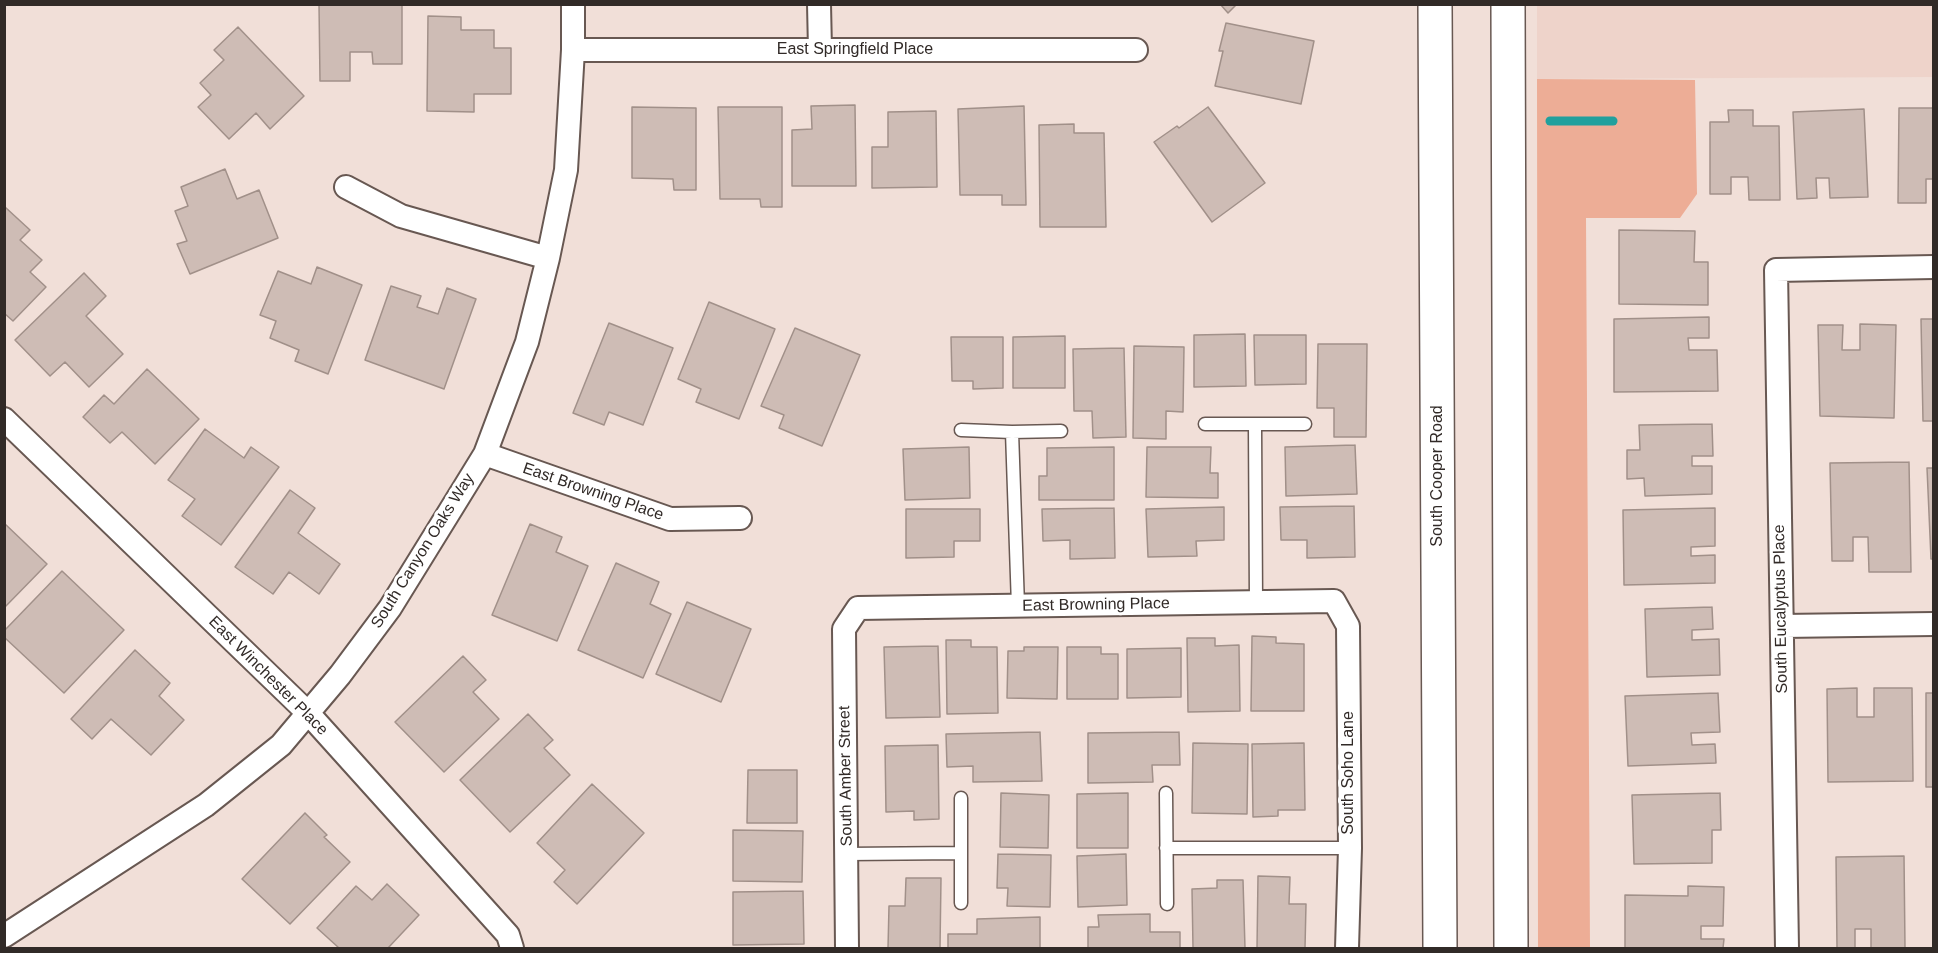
<!DOCTYPE html>
<html>
<head>
<meta charset="utf-8">
<style>
  body { margin:0 }
  #map { position:relative; width:1938px; height:953px; overflow:hidden; background:#f1dfd8; font-family:Helvetica,sans-serif }
  canvas { display:block }
  .frame { position:absolute; inset:0; border:6px solid #312a27; pointer-events:none }
</style>
</head>
<body>
<div id="map">
<canvas width="1938" height="953"></canvas>
<div class="frame"></div>
</div>
<script>
const context = document.querySelector('canvas').getContext('2d');
context.lineJoin = 'round';
function fillPath(path, color) {
  context.fillStyle = color;
  context.fill(path, 'evenodd');
}
function poly(rows) {
  const path = new Path2D();
  for (const r of rows) {
    path.moveTo(r[0], r[1]);
    for (let i = 2; i < r.length; i += 2) path.lineTo(r[i], r[i + 1]);
  }
  return path;
}
function strokePath(path, color, width, dash) {
  context.strokeStyle = color;
  context.lineWidth = width;
  context.lineCap = dash ? 'butt' : 'round';
  context.setLineDash(dash || []);
  context.stroke(path);
}
function write(font, color, halo, rows, align = 'center') {
  context.font = font + ' Helvetica,sans-serif';
  context.lineWidth = 6;
  context.setLineDash([]);
  context.textBaseline = 'middle';
  context.strokeStyle = halo;
  context.fillStyle = color;
  for (const [text, x, y, turn = 0] of rows) {
    context.save();
    context.translate(x, y);
    context.rotate((+turn || 0) * Math.PI / 180);
    context.textAlign = isNaN(turn) ? turn : align;
    if (halo) context.strokeText(text, 0, 0);
    context.fillText(text, 0, 0);
    context.restore();
  }
}
fillPath(poly([
  [1537,5,1933,5,1933,77,1537,79]
]), '#eed3ca');
fillPath(poly([
  [1537,79,1695,80,1697,194,1680,218,1586,218,1590,948,1538,948]
]), '#edad96');
strokePath(poly([
  [1550,121,1613,121]
]), '#21a09d', 9);
const building = poly([
  [319,4,402,4,402,64,373,64,372,52,350,52,350,81,320,81,319,4],
  [1220,4,1237,4,1228,13,1220,4],
  [428,16,461,17,461,30,494,30,494,48,511,48,511,94,474,94,474,112,427,111,428,16],
  [1226,23,1314,41,1301,104,1215,86,1223,51,1219,51,1226,23],
  [238,27,304,96,270,129,256,113,229,139,198,107,211,95,200,83,224,60,214,50,238,27],
  [855,105,856,186,792,186,792,130,812,129,811,106,855,105],
  [1024,106,1026,205,1002,205,1002,195,960,195,958,109,1024,106],
  [632,107,696,108,696,190,674,190,673,179,632,178,632,107],
  [718,107,782,107,782,207,761,207,760,199,720,199,718,107],
  [1208,107,1265,183,1212,222,1154,142,1177,126,1179,128,1208,107],
  [1899,108,1934,108,1934,179,1926,179,1926,203,1898,203,1899,108],
  [1864,109,1868,197,1830,198,1829,178,1816,178,1817,198,1797,199,1793,112,1864,109],
  [1728,110,1753,110,1753,126,1779,126,1780,200,1749,200,1748,177,1731,177,1731,194,1710,194,1710,122,1729,122,1728,110],
  [936,111,937,187,872,188,872,147,888,147,888,112,936,111],
  [1074,124,1074,133,1104,133,1106,227,1040,227,1039,125,1074,124],
  [225,169,237,199,259,190,278,238,190,274,177,244,187,241,175,211,188,206,181,187,225,169],
  [5,207,30,230,20,240,42,260,30,272,46,287,13,321,4,313,5,207],
  [1619,230,1695,231,1694,262,1708,262,1708,305,1619,304,1619,230],
  [317,267,362,285,328,374,295,361,299,350,270,338,276,321,260,315,278,271,311,284,317,267],
  [84,273,106,296,86,316,123,354,89,387,65,362,50,376,15,340,84,273],
  [391,286,421,296,417,307,438,314,447,288,476,299,444,389,365,360,391,286],
  [709,302,775,329,739,419,696,402,701,389,678,379,709,302],
  [1709,317,1709,338,1688,338,1689,350,1717,350,1718,391,1614,392,1614,319,1709,317],
  [1921,319,1934,319,1934,421,1923,421,1921,319],
  [609,323,673,348,643,425,609,412,604,425,573,413,609,323],
  [1860,324,1896,325,1894,418,1820,416,1818,325,1843,325,1842,350,1860,350,1860,324],
  [795,328,860,355,822,446,779,428,784,415,761,406,795,328],
  [1245,334,1246,386,1194,387,1194,335,1245,334],
  [1254,335,1306,335,1306,384,1255,385,1254,335],
  [1065,336,1065,388,1013,388,1013,337,1065,336],
  [951,337,1003,337,1003,388,973,389,973,381,952,381,951,337],
  [1318,344,1367,344,1366,437,1334,437,1334,408,1317,408,1318,344],
  [1134,346,1184,347,1183,412,1166,411,1166,439,1133,438,1134,346],
  [1124,348,1126,437,1093,438,1092,411,1074,411,1073,349,1124,348],
  [147,369,199,419,155,464,122,432,110,443,83,417,104,395,114,404,147,369],
  [1712,424,1713,456,1692,456,1692,466,1712,466,1712,494,1645,496,1644,478,1627,479,1627,450,1640,450,1639,425,1712,424],
  [205,429,244,458,251,447,279,467,221,545,182,516,195,499,168,480,205,429],
  [1355,445,1357,494,1286,496,1285,447,1355,445],
  [969,447,970,498,905,500,903,449,969,447],
  [1114,447,1114,500,1039,500,1039,476,1047,476,1047,448,1114,447],
  [1147,447,1211,447,1210,473,1218,473,1218,498,1146,497,1147,447],
  [1909,462,1911,572,1869,572,1868,537,1853,537,1853,561,1832,561,1830,463,1909,462],
  [1927,468,1934,468,1934,559,1931,559,1927,468],
  [290,490,315,508,298,533,340,564,319,594,289,572,273,594,235,567,290,490],
  [1354,506,1355,557,1307,558,1307,540,1281,540,1280,507,1354,506],
  [1224,507,1224,540,1196,541,1197,556,1148,557,1146,509,1224,507],
  [1114,508,1115,558,1070,559,1070,540,1043,541,1042,509,1114,508],
  [1715,508,1715,546,1691,547,1691,556,1715,555,1715,583,1624,585,1623,510,1715,508],
  [906,509,980,509,980,541,954,541,954,557,906,558,906,509],
  [4,523,47,564,4,608,4,523],
  [530,524,562,537,556,552,588,566,557,641,492,615,530,524],
  [616,563,659,582,650,604,671,614,643,678,578,650,616,563],
  [62,571,124,630,64,693,4,637,4,631,62,571],
  [687,602,751,629,721,702,656,674,687,602],
  [1712,607,1713,629,1692,630,1692,640,1719,639,1720,675,1647,677,1645,609,1712,607],
  [1252,636,1276,637,1276,643,1304,644,1304,711,1251,711,1252,636],
  [1187,638,1215,638,1215,646,1239,645,1240,711,1188,712,1187,638],
  [946,640,971,640,971,647,997,647,998,713,947,714,946,640],
  [938,646,940,717,886,718,884,647,938,646],
  [1024,647,1058,647,1057,699,1007,698,1008,651,1024,651,1024,647],
  [1067,647,1101,647,1101,654,1118,654,1118,699,1067,699,1067,647],
  [1181,648,1181,697,1127,698,1127,649,1181,648],
  [135,650,170,683,159,696,184,720,151,755,111,719,92,739,71,719,135,650],
  [463,656,486,680,473,692,499,719,444,772,395,722,463,656],
  [1857,688,1857,717,1874,717,1874,688,1912,688,1913,781,1828,782,1827,689,1857,688],
  [1718,693,1720,732,1691,733,1692,745,1715,744,1716,763,1628,766,1625,696,1718,693],
  [1926,693,1934,693,1934,787,1926,787,1926,693],
  [528,714,553,740,544,748,570,775,510,832,460,780,528,714],
  [1040,732,1042,781,973,782,973,766,947,767,946,734,1040,732],
  [1179,732,1180,765,1152,765,1153,782,1088,783,1088,733,1179,732],
  [1193,743,1248,744,1247,814,1192,813,1193,743],
  [1304,743,1305,810,1278,810,1278,816,1253,817,1252,744,1304,743],
  [938,745,939,819,914,820,914,811,886,812,885,746,938,745],
  [748,770,797,770,797,823,747,823,748,770],
  [592,784,644,833,577,904,554,882,565,870,537,843,592,784],
  [1001,793,1049,795,1048,848,1000,847,1001,793],
  [1128,793,1128,848,1077,848,1077,794,1128,793],
  [1720,793,1721,830,1712,830,1712,863,1634,864,1632,795,1720,793],
  [305,813,327,835,324,837,350,862,290,924,242,879,305,813],
  [733,830,803,831,802,882,733,881,733,830],
  [998,854,1051,855,1050,907,1007,906,1008,888,997,888,998,854],
  [1126,854,1127,905,1078,907,1077,856,1126,854],
  [1904,856,1905,948,1871,948,1871,929,1855,929,1855,948,1837,948,1836,857,1904,856],
  [1933,873,1934,873,1934,948,1933,948,1933,873],
  [1258,876,1290,877,1289,904,1306,904,1305,948,1257,948,1258,876],
  [906,878,941,878,940,948,888,948,889,906,905,906,906,878],
  [1217,880,1243,880,1245,948,1193,948,1192,889,1217,888,1217,880],
  [387,884,419,915,388,948,339,948,317,928,356,886,372,900,387,884],
  [1688,886,1724,887,1723,926,1701,926,1701,939,1724,939,1723,948,1625,948,1625,895,1688,896,1688,886],
  [803,891,804,944,733,945,733,892,803,891],
  [1150,914,1150,932,1180,932,1180,948,1088,948,1088,927,1099,927,1098,915,1150,914],
  [1040,917,1040,948,948,948,948,934,977,934,977,919,1040,917]
]);
fillPath(building, '#cebcb5');
strokePath(building, '#a19089', 1.5);
const service = poly([
  [1205,424,1305,424],
  [1255,425,1256,602],
  [961,430,1012,432,1061,431],
  [1012,432,1018,606],
  [1166,793,1167,904],
  [961,798,961,903],
  [1166,848,1350,848],
  [846,854,961,853]
]);
const minor = poly([
  [819,4,820,50],
  [573,50,1136,50],
  [346,187,401,216,548,258],
  [4,419,308,713,508,935,512,948],
  [485,454,670,519,740,518],
  [1782,626,1934,624],
  [4,936,206,805,281,745,340,675,390,608,453,506,485,454,527,342,548,258,566,170,573,50,573,4],
  [847,948,844,629,858,608,1334,601,1348,626,1350,848,1347,948],
  [1787,948,1776,270,1934,267]
]);
const secondary = poly([
  [1435,4,1440,948],
  [1508,4,1511,948]
]);
strokePath(service, '#685852', 15);
strokePath(minor, '#685852', 26);
strokePath(secondary, '#685852', 36);
strokePath(service, '#fff', 12);
strokePath(minor, '#fff', 22);
strokePath(secondary, '#fff', 33);
write('16px', '#312a27', '#fff', [
  ["East Springfield Place",855,50],
  ["South Cooper Road",1438,476,-90],
  ["East Browning Place",593,492,19],
  ["South Canyon Oaks Way",423,551,-58],
  ["East Browning Place",1096,605,-1],
  ["South Eucalyptus Place",1781,609,-91],
  ["East Winchester Place",268,676,45],
  ["South Soho Lane",1349,773,-90],
  ["South Amber Street",846,776,-91]
]);
</script>
</body>
</html>
